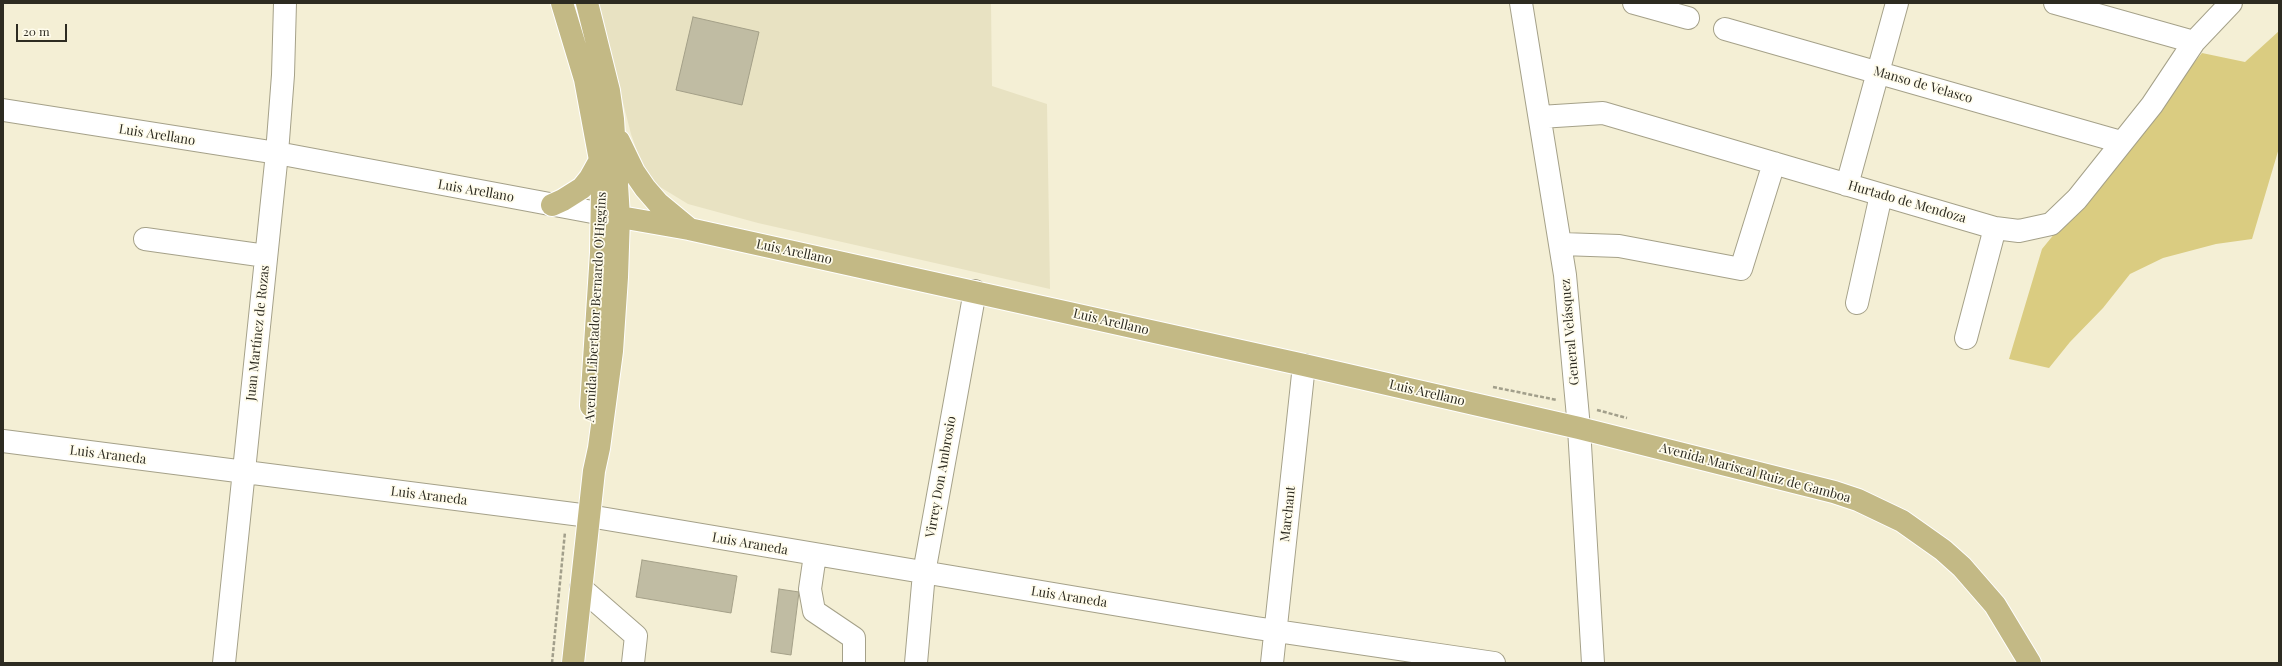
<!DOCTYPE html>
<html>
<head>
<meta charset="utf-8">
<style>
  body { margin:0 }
  #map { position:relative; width:2282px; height:666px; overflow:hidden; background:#f4efd5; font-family:"Playfair Display",serif }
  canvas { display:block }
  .frame { position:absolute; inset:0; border:4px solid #2d2b21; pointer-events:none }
  .scale { position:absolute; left:16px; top:24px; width:51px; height:18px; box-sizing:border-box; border:2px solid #2d2b21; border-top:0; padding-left:5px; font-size:12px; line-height:14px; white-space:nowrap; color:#2d2b21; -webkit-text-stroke:3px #fffcec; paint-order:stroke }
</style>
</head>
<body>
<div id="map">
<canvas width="2282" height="666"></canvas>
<div class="frame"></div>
<div class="scale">20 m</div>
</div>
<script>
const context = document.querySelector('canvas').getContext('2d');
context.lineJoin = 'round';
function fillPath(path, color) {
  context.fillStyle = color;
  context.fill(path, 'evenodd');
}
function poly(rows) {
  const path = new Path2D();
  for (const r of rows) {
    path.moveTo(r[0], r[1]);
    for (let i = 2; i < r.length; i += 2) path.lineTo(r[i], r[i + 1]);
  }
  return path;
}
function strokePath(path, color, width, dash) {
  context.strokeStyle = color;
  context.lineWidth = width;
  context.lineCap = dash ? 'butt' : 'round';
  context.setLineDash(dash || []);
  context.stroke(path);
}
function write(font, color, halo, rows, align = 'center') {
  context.font = font + ' "Playfair Display",serif';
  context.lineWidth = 3.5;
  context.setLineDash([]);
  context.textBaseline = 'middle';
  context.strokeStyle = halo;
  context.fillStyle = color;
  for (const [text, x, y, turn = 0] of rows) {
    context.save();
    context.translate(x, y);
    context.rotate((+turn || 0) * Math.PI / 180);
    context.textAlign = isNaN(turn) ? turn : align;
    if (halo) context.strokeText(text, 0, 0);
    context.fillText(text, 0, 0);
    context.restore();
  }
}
fillPath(poly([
  [594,3,991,3,992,86,1047,104,1050,289,758,223,688,204,647,179,631,134,616,75]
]), '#e8e2c2');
fillPath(poly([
  [2279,31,2279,148,2252,239,2216,244,2163,258,2130,274,2103,308,2070,342,2049,368,2009,359,2042,249,2202,53,2245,62]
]), '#dacc81');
const building = poly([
  [693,17,759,32,742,105,676,90,693,17],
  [642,560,737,576,731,613,636,597,642,560],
  [779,589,799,592,791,655,771,652,779,589]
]);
fillPath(building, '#c0bca3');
strokePath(building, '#a4a088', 1);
const minor = poly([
  [1521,3,1565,275,1579,428,1593,663],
  [1634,3,1688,18],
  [2055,3,2194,42,2231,3],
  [1725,29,2121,142],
  [3,110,277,153,603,214],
  [1540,117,1603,113,1995,228,2019,231,2051,224,2077,199,2152,105,2194,42],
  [1847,185,1897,3],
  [145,239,266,256],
  [1562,244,1619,246,1741,269,1774,163],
  [1857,303,1881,195],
  [1966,338,1995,228],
  [3,441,589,516,1256,628,1494,663],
  [815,555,810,589,814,611,854,638,854,663],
  [581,588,636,636,633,663],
  [224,663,277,153,283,75,285,3],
  [916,663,924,573,975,291],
  [1272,663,1304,365]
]);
const major = poly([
  [562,3,585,79,600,160,602,191,601,253,591,406],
  [619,141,634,172,645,188,658,203,687,227],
  [552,205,563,200,582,188,590,178,600,160],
  [603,214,689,229,1304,365,1579,428,1834,492,1858,500,1902,521,1943,550,1962,567,1995,605,2030,663],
  [573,663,594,471,599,448,612,351,617,277,619,217,613,119,609,91,587,3]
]);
strokePath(minor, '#a5a189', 24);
strokePath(major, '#fff', 24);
strokePath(poly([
  [1493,387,1557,400],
  [1597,410,1627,418],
  [552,663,565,532]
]), '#a29f8b', 2.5, [4, 2]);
strokePath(minor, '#fff', 22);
strokePath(major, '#c3b985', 22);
write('13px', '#2d2b21', '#fffcec', [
  ["Manso de Velasco",1923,85,16],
  ["Luis Arellano",157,135,9],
  ["Luis Arellano",476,191,10],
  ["Hurtado de Mendoza",1907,202,16],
  ["Luis Arellano",794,252,12],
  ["Avenida Libertador Bernardo O'Higgins",596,307,-87],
  ["Luis Arellano",1111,322,13],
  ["General Velásquez",1570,332,-95],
  ["Juan Martínez de Rozas",258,333,-84],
  ["Luis Arellano",1427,393,13],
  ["Luis Araneda",108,455,7],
  ["Avenida Mariscal Ruiz de Gamboa",1755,473,15],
  ["Virrey Don Ambrosio",941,477,-80],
  ["Luis Araneda",429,496,7],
  ["Marchant",1288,514,-84],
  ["Luis Araneda",750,544,10],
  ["Luis Araneda",1069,597,9]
]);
</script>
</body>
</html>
